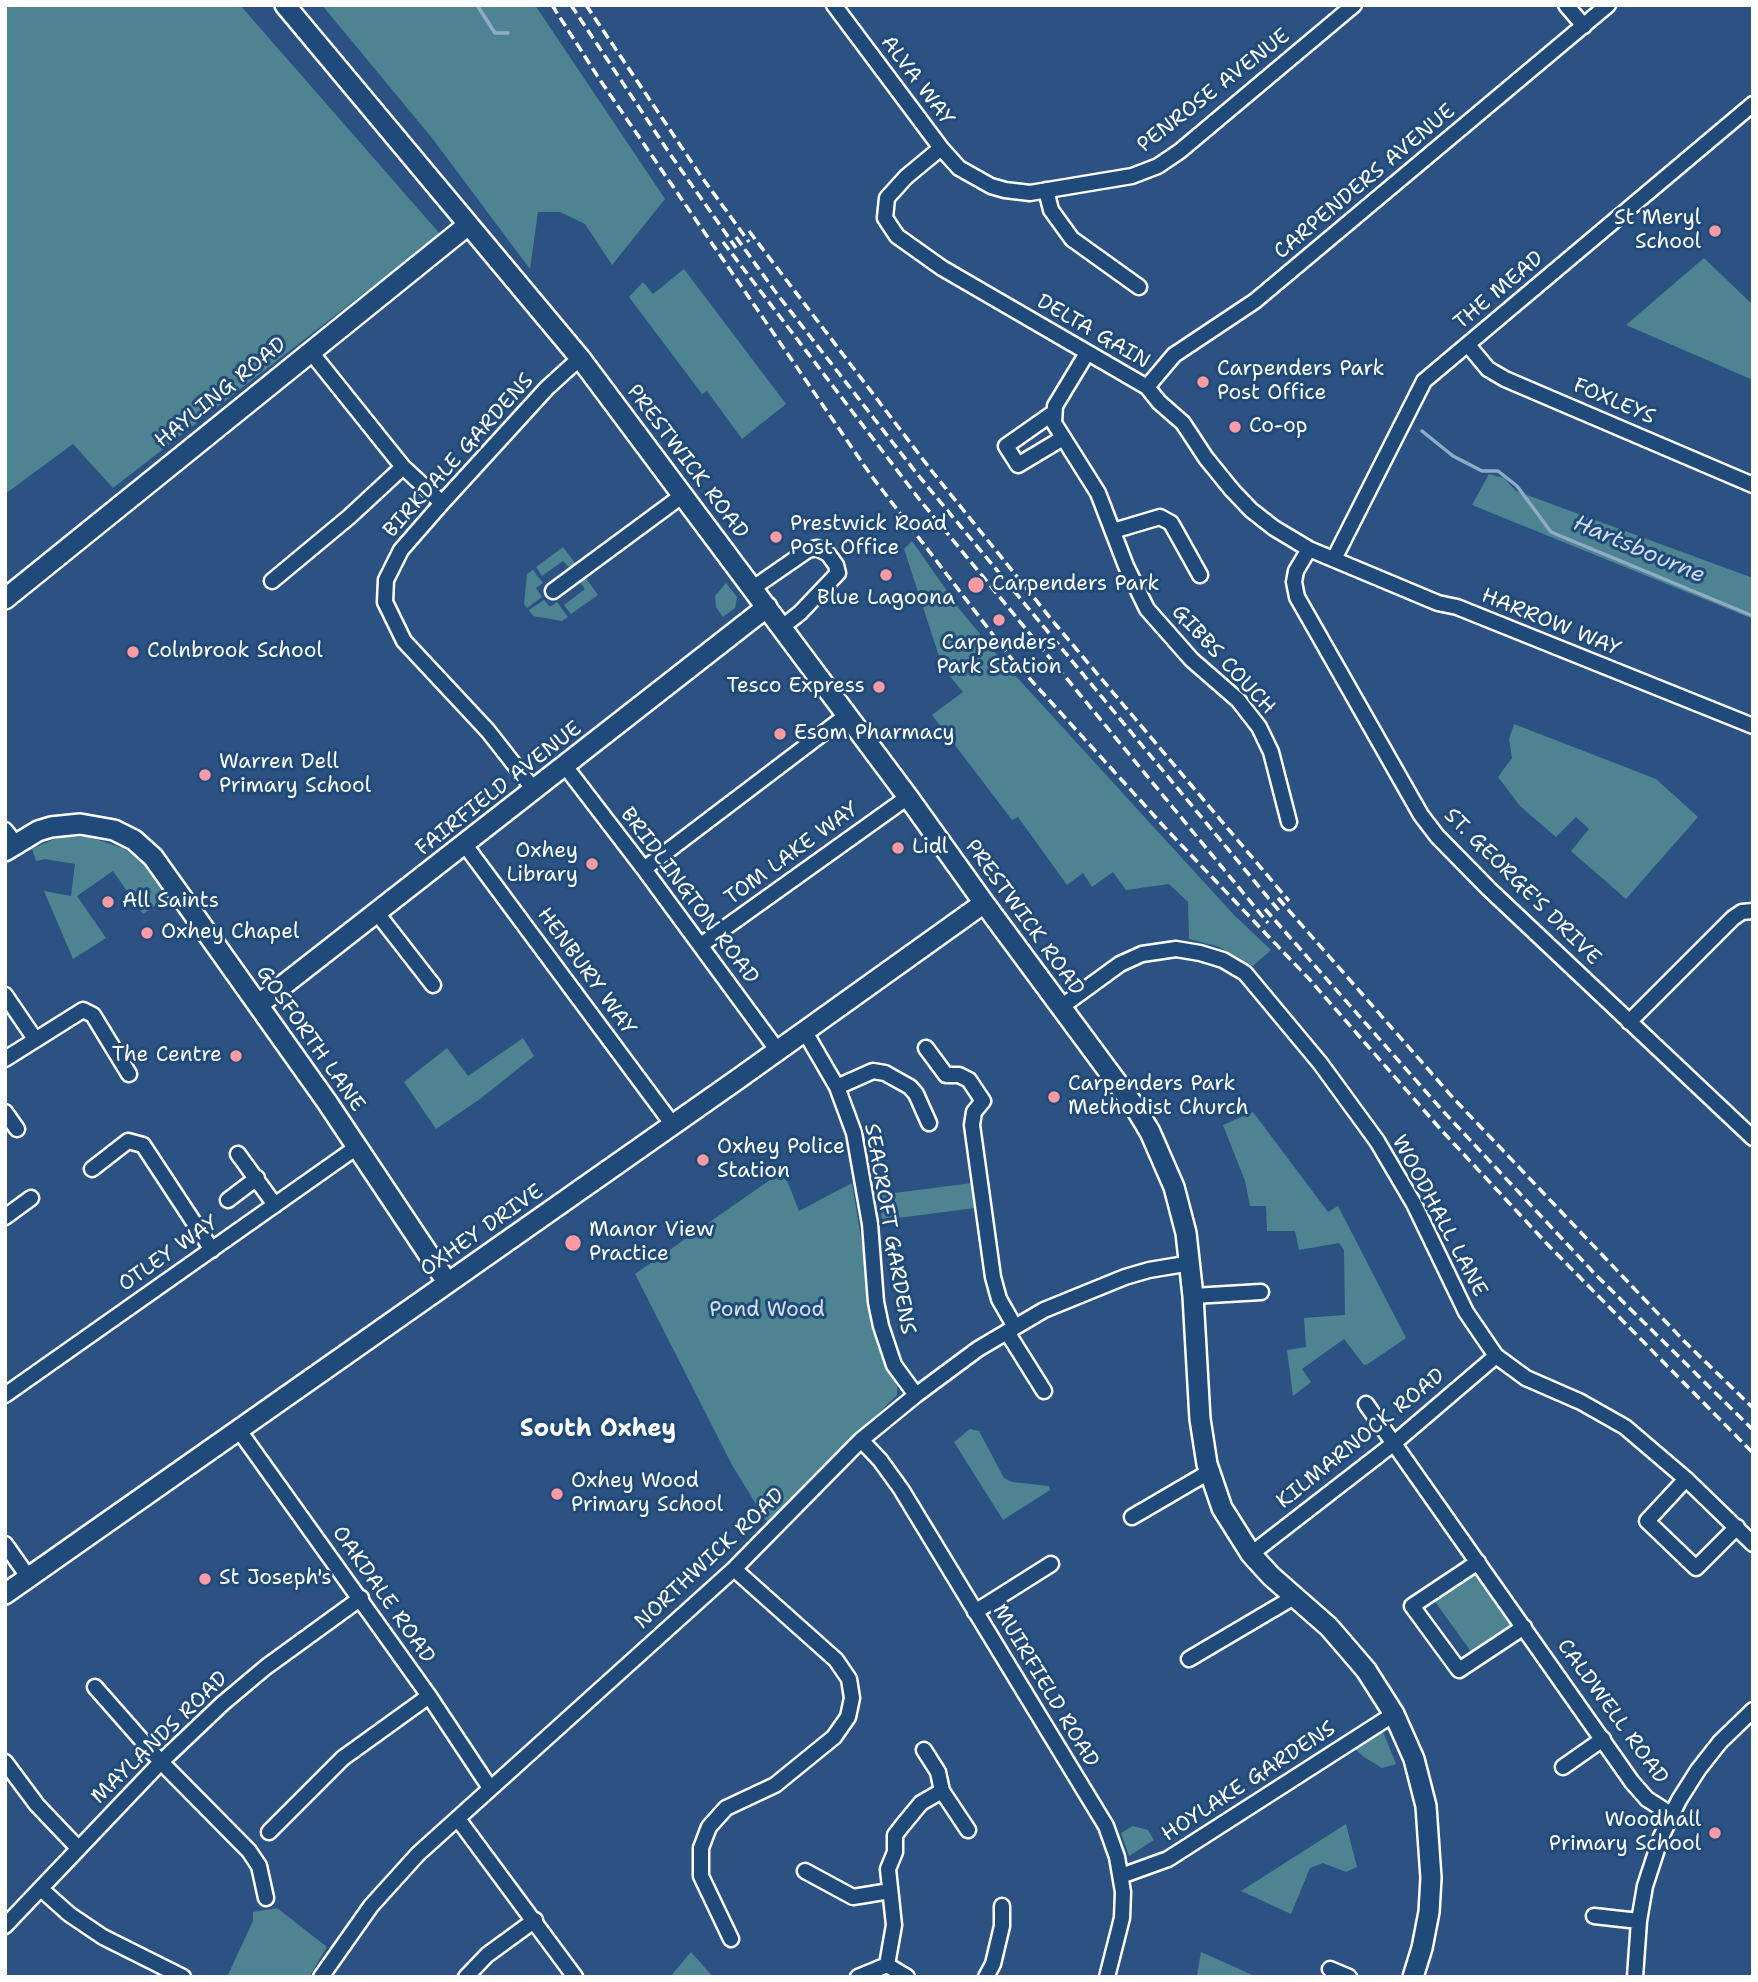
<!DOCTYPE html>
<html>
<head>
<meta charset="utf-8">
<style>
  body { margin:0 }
  #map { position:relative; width:1758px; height:1982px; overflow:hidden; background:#2b5282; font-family:"Shantell Sans",sans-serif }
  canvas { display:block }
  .frame { position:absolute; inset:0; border:7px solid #fff; pointer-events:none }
</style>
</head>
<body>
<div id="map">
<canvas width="1758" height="1982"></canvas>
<div class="frame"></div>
</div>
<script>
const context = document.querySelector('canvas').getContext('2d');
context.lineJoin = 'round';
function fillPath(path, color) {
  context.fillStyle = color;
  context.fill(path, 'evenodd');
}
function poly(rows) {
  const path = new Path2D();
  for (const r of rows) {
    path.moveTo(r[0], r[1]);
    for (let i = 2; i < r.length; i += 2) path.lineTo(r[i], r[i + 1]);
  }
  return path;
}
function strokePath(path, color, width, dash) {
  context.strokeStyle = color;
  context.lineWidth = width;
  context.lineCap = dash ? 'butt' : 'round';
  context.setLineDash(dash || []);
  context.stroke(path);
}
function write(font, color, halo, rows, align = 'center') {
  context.font = font + ' "Shantell Sans",sans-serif';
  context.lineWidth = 6;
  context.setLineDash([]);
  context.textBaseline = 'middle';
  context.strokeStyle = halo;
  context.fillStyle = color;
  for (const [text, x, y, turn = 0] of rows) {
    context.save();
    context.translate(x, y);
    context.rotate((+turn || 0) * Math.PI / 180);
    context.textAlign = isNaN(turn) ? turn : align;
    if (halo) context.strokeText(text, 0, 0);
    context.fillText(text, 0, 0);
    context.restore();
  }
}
fillPath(poly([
  [5,5,240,5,440,234,113,488,73,444,5,494],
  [322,5,535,5,665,199,612,265,585,224,560,212,538,212,530,269,432,138],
  [1704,258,1753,305,1753,380,1626,325],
  [684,269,786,404,742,439,707,391,702,394,629,297,643,282,653,294],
  [1489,474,1504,478,1516,491,1753,578,1753,619,1472,505],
  [912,541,961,611,1002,661,1234,915,1271,950,1253,966,1217,946,1189,939,1188,902,1169,884,1126,890,1113,872,1092,887,1083,873,1067,885,1018,817,1012,820,932,715,963,692,948,674,938,653,904,549],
  [563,547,578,567,572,571,563,561,542,576,536,567],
  [533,570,543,583,536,588,542,597,527,608,524,604,527,574],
  [583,574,598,595,571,614,564,605,585,589,577,578],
  [726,583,737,597,735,608,723,617,716,607,715,596],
  [544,600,550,607,557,602,568,617,562,621,533,616,529,610],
  [1514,724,1656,779,1698,817,1626,899,1571,851,1589,829,1576,817,1556,837,1520,806,1498,777,1512,758,1509,739],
  [69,837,89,837,123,848,145,865,167,897,143,914,113,871,77,896,106,938,73,959,44,891,71,896,75,864,45,859,36,861,32,849,54,839],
  [523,1038,534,1056,480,1099,436,1129,404,1082,447,1048,468,1076],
  [1253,1112,1328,1212,1338,1206,1406,1338,1368,1364,1364,1365,1344,1339,1302,1369,1311,1382,1293,1396,1287,1350,1306,1347,1304,1318,1345,1315,1344,1250,1339,1243,1299,1250,1295,1231,1267,1231,1266,1206,1250,1206,1245,1181,1223,1125],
  [780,1173,788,1183,799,1211,852,1183,864,1257,871,1320,879,1349,897,1386,897,1395,767,1522,732,1465,635,1274],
  [972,1183,975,1208,882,1220,879,1195],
  [970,1429,979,1431,1004,1478,1012,1482,1049,1486,1050,1490,1003,1520,954,1442],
  [1475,1571,1517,1628,1475,1657,1433,1599],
  [1380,1732,1384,1734,1396,1764,1382,1768,1364,1757,1355,1749],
  [1346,1824,1357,1867,1346,1872,1323,1863,1310,1868,1291,1914,1241,1891],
  [1133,1826,1148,1830,1154,1840,1129,1856,1121,1833],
  [277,1908,327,1947,309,1977,227,1977,253,1921,253,1912],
  [691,1952,713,1977,670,1977],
  [1201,1952,1257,1977,1200,1977,1197,1975]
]), '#4e8491');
strokePath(poly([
  [477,5,495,33,508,33],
  [1422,431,1453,456,1482,471,1498,471,1517,486,1551,532,1753,616]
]), '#8facc7', 3.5);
const street = poly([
  [834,5,941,148,959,168,991,186,1005,190,1030,193,1132,176,1158,166,1180,151,1354,5],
  [1566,5,1584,26],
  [941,148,906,177,887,198,885,218,897,236,942,268,1147,387,1159,402,1183,423,1206,458,1232,490,1251,510,1274,528,1309,549,1438,603,1457,607,1753,726],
  [1046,190,1051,210,1072,239,1139,287],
  [1468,345,1488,369,1505,379,1753,485],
  [310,351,403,467,442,503],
  [1087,353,1055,406,1054,423,1098,493,1126,566,1147,609,1192,660,1238,700,1259,727,1271,752,1289,822],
  [1147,387,1174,355,1255,301,1608,5],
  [1053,413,1006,446,1018,465,1063,438],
  [1113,531,1160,517,1171,523,1200,575],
  [1309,549,1296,571,1294,582,1297,597,1421,815,1437,836,1489,889,1753,1138],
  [1334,559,1424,381,1753,104],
  [272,581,349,517,403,467],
  [753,588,808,550,817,548,828,554,836,565,838,573,800,613,782,627],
  [553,591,683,495],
  [565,766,644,869,778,1051],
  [535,791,488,731,404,641,385,602,386,580,401,550,442,503,547,388,580,358],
  [5,830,16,844],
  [465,845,673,1125],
  [644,869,847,715],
  [377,913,433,985],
  [701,945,908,797],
  [5,995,35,1039],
  [1061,1007,1120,964,1142,954,1176,949,1200,953,1223,960,1245,973,1320,1063,1377,1141,1414,1204,1466,1312,1496,1356,1526,1378,1581,1402,1625,1427,1686,1479,1753,1544],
  [1629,1022,1733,918,1742,912,1753,911],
  [805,1032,837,1087,854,1133,870,1224,876,1302,881,1326,894,1365,916,1395],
  [926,1048,946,1075,959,1075,969,1080,983,1101,974,1112,972,1125,993,1277,999,1299,1015,1327],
  [5,1059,83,1010,93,1015,129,1074],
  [837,1087,873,1071,885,1073,910,1087,916,1094,929,1123],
  [5,1112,17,1129],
  [238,1154,275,1205],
  [92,1169,128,1141,143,1145,212,1250],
  [228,1200,257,1178],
  [5,1217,31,1198],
  [1193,1296,1261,1292],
  [1007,1332,1044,1391],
  [5,1395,357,1147],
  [1366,1404,1632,1782,1647,1799,1672,1815],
  [238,1429,429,1696,490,1788],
  [861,1440,880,1460,901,1489,1106,1826,1117,1857,1123,1892,1122,1918,1107,1977],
  [1686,1479,1647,1521,1696,1568,1737,1527],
  [1132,1517,1209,1472],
  [5,1544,29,1578],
  [1251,1554,1393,1444,1496,1356],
  [1478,1562,1412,1606,1459,1670,1524,1627],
  [975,1612,1051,1564],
  [1189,1659,1294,1597],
  [95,1687,161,1762,249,1851,259,1866,266,1898],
  [924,1750,938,1772,942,1791,968,1830],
  [5,1762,37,1805,78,1848],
  [1563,1767,1603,1739],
  [458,1819,575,1977],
  [269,1832,343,1758,429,1696],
  [805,1871,853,1897,890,1891],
  [1121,1876,1168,1859,1394,1714],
  [41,1889,69,1914,103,1937,183,1977],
  [1594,1916,1639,1921],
  [5,1926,161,1762,222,1704,266,1667,361,1598],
  [731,1939,701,1876,701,1848,709,1827,726,1808,775,1785,834,1737,848,1717,852,1698,849,1679,836,1660,734,1569],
  [1330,1969,1349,1977],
  [321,1977,371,1906,418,1854,734,1569,861,1440,916,1395,978,1349,1044,1310,1125,1277,1149,1270,1191,1263],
  [466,1977,487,1955,535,1920],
  [858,1977,887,1965],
  [907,1977,887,1965,894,1925,888,1869,895,1852,895,1835,902,1826,921,1803,942,1791],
  [986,1977,993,1964,1002,1926,1002,1906],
  [1635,1977,1639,1921,1645,1886,1661,1837,1679,1800,1698,1770,1720,1742,1753,1710]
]);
const secondary = poly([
  [285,5,580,358,908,797,984,903,1135,1107,1150,1132,1174,1187,1186,1233,1193,1296,1200,1419,1207,1464,1222,1508,1251,1554,1271,1576,1329,1627,1366,1670,1394,1714,1414,1759,1426,1806,1431,1878,1429,1912,1422,1948,1413,1977],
  [5,599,468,225],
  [5,851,38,831,51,827,80,824,114,830,134,840,153,857,327,1102,447,1282],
  [258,1005,767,607],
  [5,1594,738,1079,984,903]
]);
strokePath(street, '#fff', 19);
strokePath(secondary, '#fff', 24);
strokePath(street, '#1f4a7a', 14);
strokePath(secondary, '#1f4a7a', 19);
strokePath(poly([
  [552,5,600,80,870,474,1010,657,1169,832,1310,980,1443,1132,1550,1247,1753,1453],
  [571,5,670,154,736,248],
  [586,5,701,176,749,242],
  [749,231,931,470,1056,625,1289,901],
  [736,237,774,290,918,475,1280,912],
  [723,242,919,499,1268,923],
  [1278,898,1455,1100,1684,1341,1753,1408],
  [1265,909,1442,1110,1595,1274,1753,1430]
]), '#fff', 3.5, [10, 5]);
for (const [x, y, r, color] of [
  [1715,231,7,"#ff9aa2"],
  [1203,382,7,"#ff9aa2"],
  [1235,427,7,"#ff9aa2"],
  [776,537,7,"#ff9aa2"],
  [886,575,7,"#ff9aa2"],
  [976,585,9,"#ff9aa2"],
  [999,620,7,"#ff9aa2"],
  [133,652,7,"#ff9aa2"],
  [879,687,7,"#ff9aa2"],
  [780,734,7,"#ff9aa2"],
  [205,775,7,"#ff9aa2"],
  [898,848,7,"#ff9aa2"],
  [592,864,7,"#ff9aa2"],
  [108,902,7,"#ff9aa2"],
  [147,933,7,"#ff9aa2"],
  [236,1056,7,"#ff9aa2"],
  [1054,1097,7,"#ff9aa2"],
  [703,1160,7,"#ff9aa2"],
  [573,1243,9,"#ff9aa2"],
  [557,1494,7,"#ff9aa2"],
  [205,1579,7,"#ff9aa2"],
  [1715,1833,7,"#ff9aa2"]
]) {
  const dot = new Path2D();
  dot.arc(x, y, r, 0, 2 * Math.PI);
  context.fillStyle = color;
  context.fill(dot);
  strokePath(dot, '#1f4a7a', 2.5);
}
write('21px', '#fff', '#1f4a7a', [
  ["ALVA WAY",917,81,53],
  ["PENROSE AVENUE",1214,91,-38],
  ["CARPENDERS AVENUE",1365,182,-40],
  ["THE MEAD",1499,291,-40],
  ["DELTA GAIN",1093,332,30],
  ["HAYLING ROAD",221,393,-39],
  ["FOXLEYS",1614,402,23],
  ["BIRKDALE GARDENS",459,456,-48],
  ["PRESTWICK ROAD",687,462,53],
  ["HARROW WAY",1551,623,22],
  ["GIBBS COUCH",1223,660,47],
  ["FAIRFIELD AVENUE",499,789,-38],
  ["TOM LAKE WAY",792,854,-36],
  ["ST. GEORGE'S DRIVE",1522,887,45],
  ["BRIDLINGTON ROAD",689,896,53],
  ["PRESTWICK ROAD",1024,918,54],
  ["HENBURY WAY",586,972,54],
  ["GOSFORTH LANE",310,1039,55],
  ["WOODHALL LANE",1439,1216,62],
  ["SEACROFT GARDENS",889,1229,80],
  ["OXHEY DRIVE",482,1231,-35],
  ["OTLEY WAY",169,1254,-35],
  ["KILMARNOCK ROAD",1361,1439,-39],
  ["NORTHWICK ROAD",710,1559,-43],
  ["OAKDALE ROAD",383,1595,55],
  ["MUIRFIELD ROAD",1045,1686,59],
  ["CALDWELL ROAD",1612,1712,54],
  ["MAYLANDS ROAD",160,1738,-44],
  ["HOYLAKE GARDENS",1249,1782,-33]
]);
write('21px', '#fff', '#1f4a7a', [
  ["St Meryl",1701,219,"right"],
  ["School",1701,243,"right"],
  ["Carpenders Park",1217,370],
  ["Post Office",1217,394],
  ["Co-op",1249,427],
  ["Prestwick Road",790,525],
  ["Post Office",790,549],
  ["Carpenders Park",992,585],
  ["Blue Lagoona",886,599,"center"],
  ["Carpenders",999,644,"center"],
  ["Park Station",999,668,"center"],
  ["Colnbrook School",147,652],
  ["Tesco Express",865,687,"right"],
  ["Esom Pharmacy",794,734],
  ["Warren Dell",219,763],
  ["Primary School",219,787],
  ["Lidl",912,848],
  ["Oxhey",578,852,"right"],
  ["Library",578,876,"right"],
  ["All Saints",122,902],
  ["Oxhey Chapel",161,933],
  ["The Centre",222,1056,"right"],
  ["Carpenders Park",1068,1085],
  ["Methodist Church",1068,1109],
  ["Oxhey Police",717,1148],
  ["Station",717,1172],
  ["Manor View",589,1231],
  ["Practice",589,1255],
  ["Oxhey Wood",571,1482],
  ["Primary School",571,1506],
  ["St Joseph's",219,1579],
  ["Woodhall",1701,1821,"right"],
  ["Primary School",1701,1845,"right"]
], 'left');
write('21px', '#d3e0e4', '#1f4a7a', [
  ["Pond Wood",767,1311]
]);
write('italic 23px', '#d0dce8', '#1f4a7a', [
  ["Hartsbourne",1639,550,23]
]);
write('bold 24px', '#fff', '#1f4a7a', [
  ["South Oxhey",598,1430]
]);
</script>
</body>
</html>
